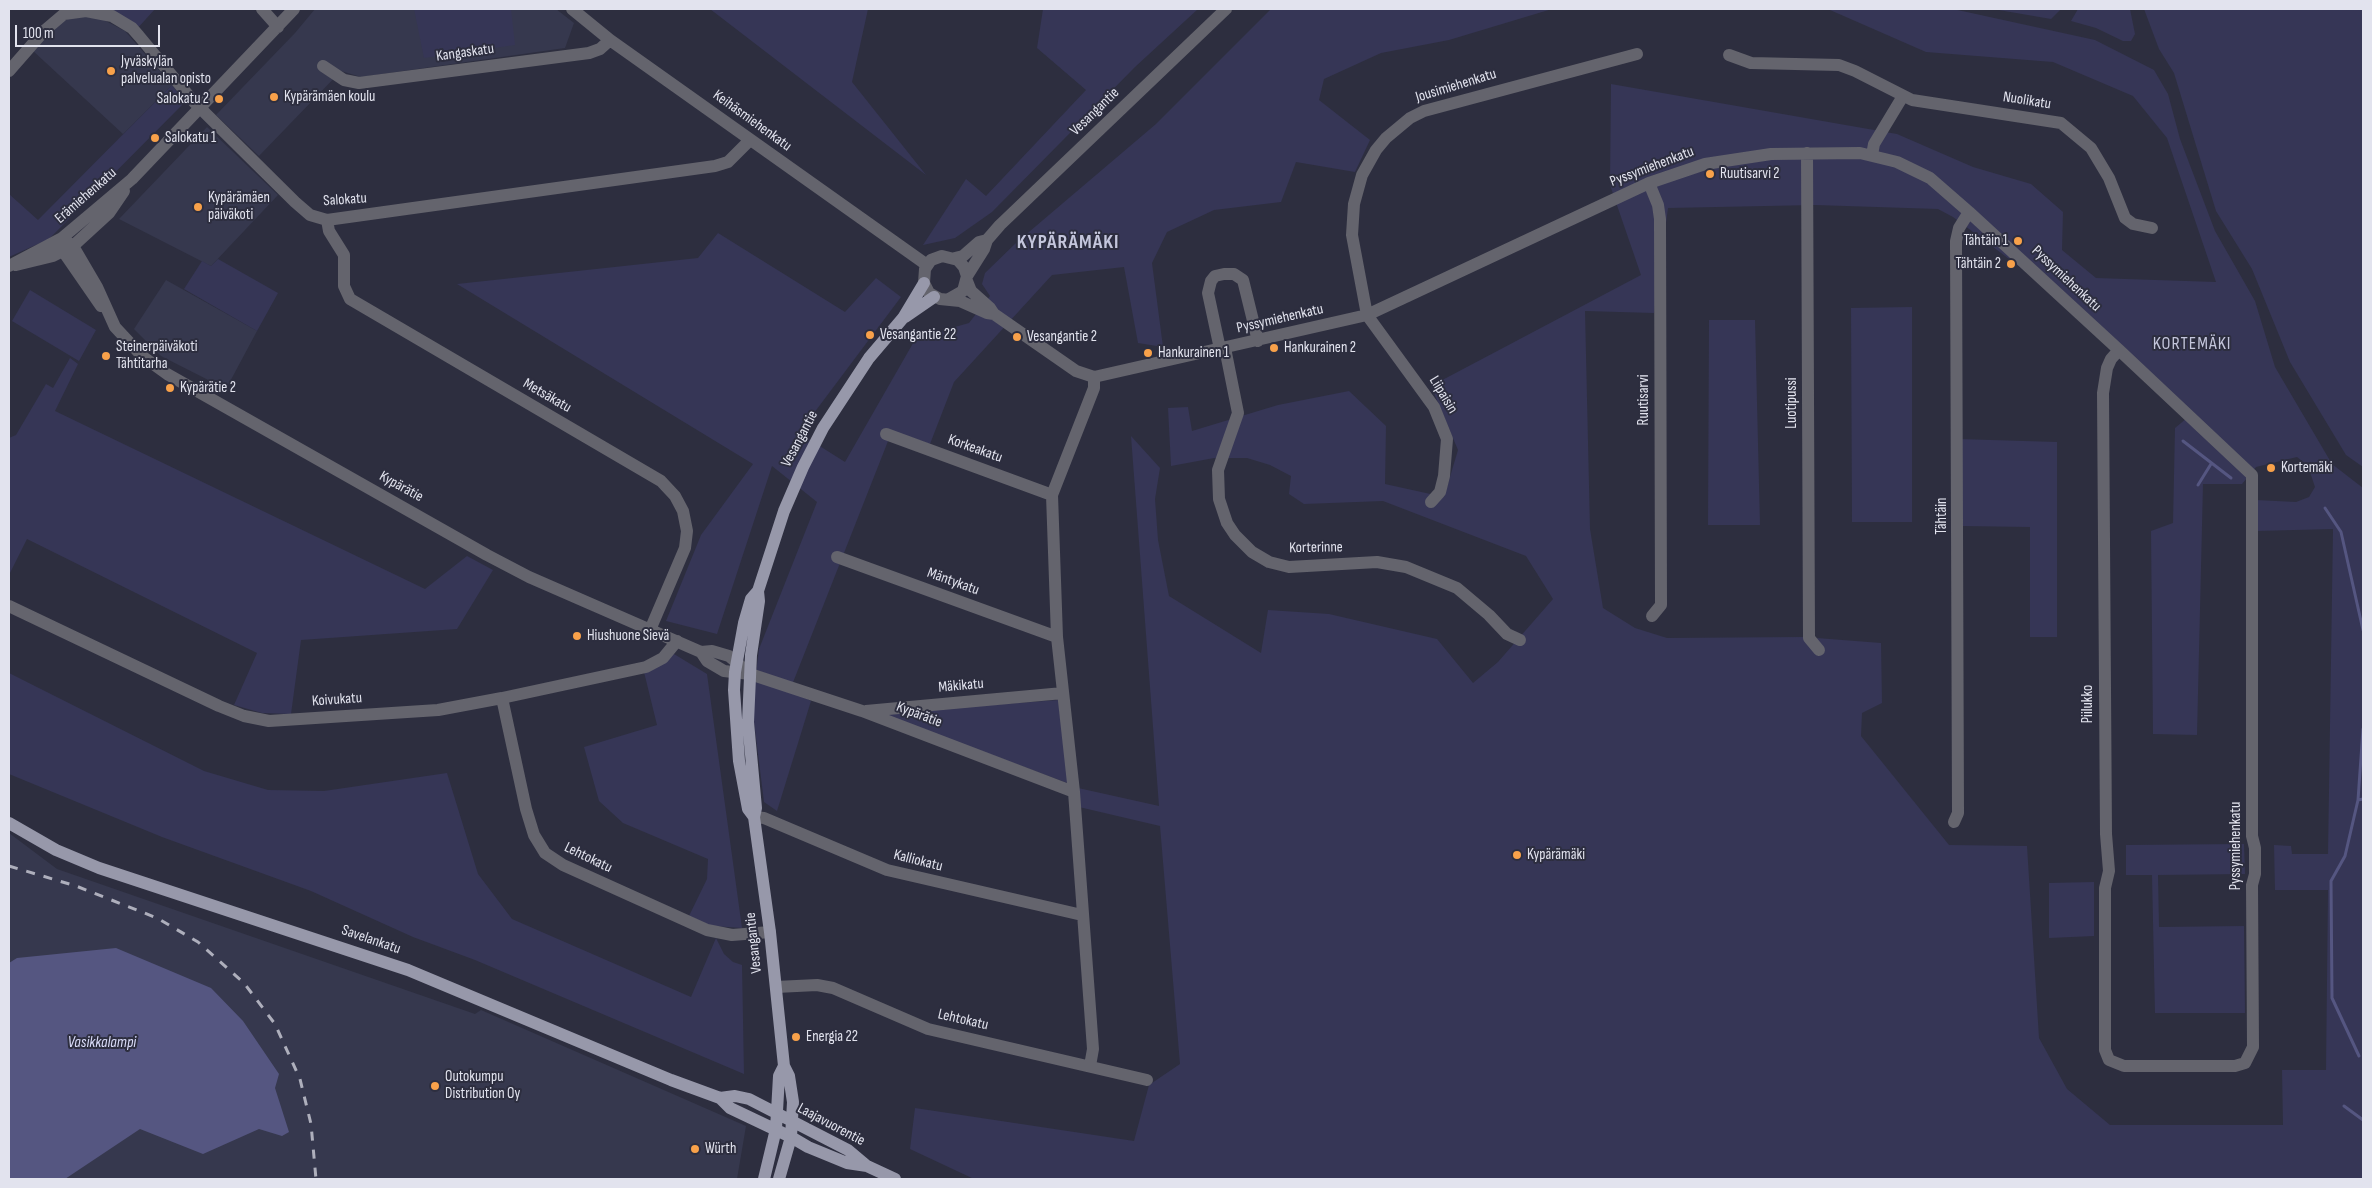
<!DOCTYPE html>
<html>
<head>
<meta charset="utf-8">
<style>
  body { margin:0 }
  #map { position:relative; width:2372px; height:1188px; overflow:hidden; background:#2d2e3f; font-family:"Sofia Sans Condensed",sans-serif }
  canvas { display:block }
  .frame { position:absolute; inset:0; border:10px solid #e2e3ee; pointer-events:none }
  .scale { position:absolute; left:15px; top:25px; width:145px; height:22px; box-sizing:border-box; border:2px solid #e2e3ee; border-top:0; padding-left:6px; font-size:15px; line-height:18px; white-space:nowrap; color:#e2e3ee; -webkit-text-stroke:4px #2d2e3f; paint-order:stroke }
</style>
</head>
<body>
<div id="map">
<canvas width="2372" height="1188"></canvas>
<div class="frame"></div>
<div class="scale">100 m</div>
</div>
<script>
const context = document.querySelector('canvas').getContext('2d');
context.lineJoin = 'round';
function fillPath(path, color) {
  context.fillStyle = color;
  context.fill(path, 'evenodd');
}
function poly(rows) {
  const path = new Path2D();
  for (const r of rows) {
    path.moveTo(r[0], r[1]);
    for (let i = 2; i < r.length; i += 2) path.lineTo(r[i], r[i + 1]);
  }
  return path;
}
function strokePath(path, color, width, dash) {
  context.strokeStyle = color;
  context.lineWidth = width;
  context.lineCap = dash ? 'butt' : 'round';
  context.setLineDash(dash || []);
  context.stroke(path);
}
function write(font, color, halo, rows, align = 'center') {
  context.font = font + ' "Sofia Sans Condensed",sans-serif';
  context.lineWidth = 4;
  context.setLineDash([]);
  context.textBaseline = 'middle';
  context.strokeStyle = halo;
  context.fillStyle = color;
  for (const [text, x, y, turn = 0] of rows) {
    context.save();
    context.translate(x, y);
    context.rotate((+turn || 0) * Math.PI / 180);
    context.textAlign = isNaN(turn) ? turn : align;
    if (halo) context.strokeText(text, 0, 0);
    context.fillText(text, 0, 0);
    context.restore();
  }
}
fillPath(poly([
  [315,9,556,9,574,23,565,48,361,77,341,71,259,156,216,115,295,33],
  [75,15,102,19,125,31,172,85,123,134,32,50,55,26],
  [207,127,278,195,211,266,119,219],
  [166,280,257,331,226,389,161,356,134,329],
  [9,833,57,869,475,1014,481,1010,746,1126,737,1179,9,1179]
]), '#36384e');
fillPath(poly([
  [92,9,155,9,136,30],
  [414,9,511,9,515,45,424,58],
  [710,9,868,9,852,82,926,175],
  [1043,9,1198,9,1135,67,992,212,955,238,923,245,966,179,986,196,1086,90,1037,48],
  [1271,9,1552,9,1449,40,1381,53,1324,79,1319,100,1370,140,1355,172,1296,162,1281,202,1214,210,1167,232,1152,263,1163,347,1138,343,1124,267,1052,275,954,382,930,444,892,431,790,690,811,701,777,811,764,802,752,706,759,649,817,502,772,466,717,634,666,621,701,535,753,464,457,284,698,258,718,233,845,312,876,278,901,297,799,433,845,462,916,338,969,323,990,296,982,284,985,273,1016,243,1156,124],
  [1824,9,1953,9,2095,40,2154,70,2168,94,2180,139,2215,231,2255,301,2275,367,2332,464,2363,488,2363,1179,974,1179,910,1149,915,1108,1134,1141,1149,1085,1180,1064,1160,826,1079,807,1078,788,1159,806,1131,436,1160,468,1155,499,1158,540,1169,596,1261,653,1268,610,1329,614,1437,639,1473,683,1498,662,1553,599,1526,556,1383,501,1304,504,1289,494,1291,476,1270,465,1247,458,1214,458,1171,466,1168,408,1188,407,1192,431,1278,405,1349,391,1386,426,1385,484,1444,497,1458,450,1431,386,1641,275,1610,185,1611,84,1897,134,1973,167,2031,184,2063,212,2062,250,2096,278,2216,282,2167,138,2133,96,2053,62,1926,52,1830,10],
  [1815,205,1938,209,1953,217,2096,324,2193,413,2175,428,2173,523,2151,531,2153,734,2197,735,2203,484,2242,484,2256,467,2297,457,2308,466,2315,487,2309,497,2296,502,2256,500,2256,531,2333,529,2328,854,2292,854,2291,846,2274,845,2275,890,2328,890,2326,1070,2282,1070,2283,1125,2110,1125,2067,1089,2039,1038,2027,846,1949,845,1861,736,1862,713,1882,703,1881,643,1804,637,1667,638,1635,628,1603,608,1590,529,1585,311,1654,313,1668,208],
  [1993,9,2061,9,2051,19],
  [2078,9,2130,9,2135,34,2131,41,2123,41,2096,28,2071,21],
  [2144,9,2363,9,2363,467,2346,455,2290,362,2252,269,2216,211,2174,73,2159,49],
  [172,85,185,102,49,239,9,257,9,194,38,220],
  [218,259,278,293,257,331,184,289,202,261,211,266],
  [30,290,96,330,79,361,12,321],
  [1912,307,1912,522,1852,522,1851,308],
  [1709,320,1755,320,1760,525,1708,525],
  [70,358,78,364,55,411,425,589,467,556,493,570,457,629,301,640,291,714,262,713,234,705,257,653,27,539,9,575,9,438,16,435,46,384,53,388],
  [1958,439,2057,442,2057,637,2030,637,2030,527,1962,526],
  [674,654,707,674,742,928,712,926,689,916,707,879,708,859,623,823,599,801,584,747,657,725,644,672],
  [9,673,204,771,268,790,324,791,447,773,478,874,512,919,691,997,716,938,724,954,733,962,742,965,744,1074,475,960,413,937,311,891,162,837,9,774],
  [1059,700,1070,784,878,713],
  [2244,844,2245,874,2158,875,2159,927,2244,926,2245,1013,2155,1013,2152,875,2126,875,2126,845],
  [2094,882,2094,936,2049,938,2049,883]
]), '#363656');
fillPath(poly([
  [116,948,211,988,243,1021,279,1074,275,1088,289,1132,282,1136,259,1129,203,1154,140,1129,65,1179,9,1179,9,963,17,958]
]), '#555681');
strokePath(poly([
  [2183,441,2231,478],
  [2198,485,2211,464],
  [2325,508,2341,532,2363,630],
  [2358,800,2363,799],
  [2359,1056,2332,998,2331,881,2345,856,2358,800,2363,729],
  [2344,1106,2363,1120]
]), '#555681', 3);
strokePath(poly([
  [262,9,278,27],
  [572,9,610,40,927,265],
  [1729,55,1751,63,1839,65,1855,71,1912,100,2061,123,2091,148,2109,178,2125,218,2133,224,2152,228],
  [323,66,344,80,359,83,589,53,600,49,610,40],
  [9,71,44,31,64,14,86,11,112,16,132,28,139,36,194,102,295,202,310,215,327,220,715,166,728,162,750,140],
  [1807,153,1809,638,1819,650],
  [1872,155,1874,144,1903,96],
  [1649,183,1658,205,1660,219,1661,605,1652,616],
  [327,220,329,231,344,255,344,286,350,299,661,481,675,496,683,511,687,531,685,548,650,630],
  [62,238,73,246,97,287,115,327,142,356,167,374,487,555,529,577,701,652,707,661,724,671,750,674,862,711,1074,792],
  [62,243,63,251,101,306],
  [955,258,963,256,979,242,987,240],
  [16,265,53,256,73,246,109,213,124,191],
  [9,266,62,238,132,179,294,9],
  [967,276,984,249,987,240,1000,225,1226,9],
  [967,281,971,291,990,308,994,314,1076,371,1094,377,1367,315,1649,183,1705,164,1771,154,1860,153,1897,162,1930,178,1969,212,2119,350,2252,475,2252,836,2255,848,2255,874,2252,885,2253,1047,2245,1063,2235,1066,2124,1066,2109,1060,2105,1050,2105,888,2109,871,2106,834,2103,393,2107,368,2111,359,2119,350],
  [949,299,963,291,967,276,964,267,958,260,942,256,931,260,925,269,924,283,929,293,940,299,960,301,987,313,994,314],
  [1225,348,1238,413,1218,470,1219,499,1227,523,1235,535,1252,552,1269,562,1289,567,1377,562,1406,567,1457,588,1489,615,1507,634,1520,640],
  [1220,349,1208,293,1211,281,1215,276,1224,274,1234,274,1243,280,1258,341],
  [886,434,1052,495],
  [1431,502,1440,492,1444,476,1447,439,1434,407,1367,315,1352,235,1354,204,1362,175,1376,150,1386,138,1410,118,1424,111,1637,54],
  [837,557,1057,637],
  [9,606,219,706,244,716,269,721,438,710,502,698,646,667,663,658,677,641],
  [701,652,712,651,729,656,743,668],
  [502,698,526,809,534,835,545,853,563,865,707,930,732,935,770,932],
  [866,711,1063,693],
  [754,817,764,818,887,870,1082,915],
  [1954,822,1958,813,1956,241,1959,228,1969,212],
  [776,987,817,985,833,988,928,1029,1147,1080],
  [1090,1066,1093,1049,1074,792,1057,637,1052,495,1094,388,1094,377]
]), '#64646d', 12);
strokePath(poly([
  [905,317,934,297],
  [754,817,748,809,739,761,734,690,735,672,744,623,751,599,758,591],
  [9,823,56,850,99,868,408,970,671,1080,720,1098,730,1108,791,1137,808,1147,847,1163,867,1166],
  [720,1098,735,1096,749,1099,848,1150,867,1166,895,1179],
  [764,1179,776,1129,779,1076,784,1066],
  [779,1179,791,1137,793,1102,789,1076,784,1066,770,932,754,817,756,808,748,722,751,655,759,601,758,591,784,511,803,467,823,428,869,358,903,318,924,283]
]), '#9798aa', 12);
strokePath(poly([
  [9,866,76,886,157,918,198,942,244,983,275,1024,300,1079,311,1124,316,1179]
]), '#aeafbc', 3, [9, 9]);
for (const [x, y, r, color] of [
  [111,71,5,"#f8a14a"],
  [274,97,5,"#f8a14a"],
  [219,99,5,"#f8a14a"],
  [155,138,5,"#f8a14a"],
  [1710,174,5,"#f8a14a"],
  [198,207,5,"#f8a14a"],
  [2018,241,5,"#f8a14a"],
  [2011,264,5,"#f8a14a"],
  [870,335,5,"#f8a14a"],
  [1017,337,5,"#f8a14a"],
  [1274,348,5,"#f8a14a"],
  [1148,353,5,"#f8a14a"],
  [106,356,5,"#f8a14a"],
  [170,388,5,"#f8a14a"],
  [2271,468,5,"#f8a14a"],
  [577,636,5,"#f8a14a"],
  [1517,855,5,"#f8a14a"],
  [796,1037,5,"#f8a14a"],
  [435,1086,5,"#f8a14a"],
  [695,1149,5,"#f8a14a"]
]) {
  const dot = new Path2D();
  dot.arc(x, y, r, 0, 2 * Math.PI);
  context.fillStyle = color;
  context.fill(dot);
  strokePath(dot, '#2d2e3f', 2);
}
write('15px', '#e2e3ee', '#2d2e3f', [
  ["Kangaskatu",465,53,-8],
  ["Jousimiehenkatu",1456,86,-17],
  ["Nuolikatu",2027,101,9],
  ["Vesangantie",1095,112,-44],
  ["Keihäsmiehenkatu",752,121,36],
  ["Pyssymiehenkatu",1652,167,-21],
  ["Erämiehenkatu",86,196,-41],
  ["Salokatu",345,200,-4],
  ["Pyssymiehenkatu",2066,279,43],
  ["Pyssymiehenkatu",1280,319,-13],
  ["Liipaisin",1443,395,59],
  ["Metsäkatu",547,396,30],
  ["Ruutisarvi",1644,400,-90],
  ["Luotipussi",1792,403,-90],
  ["Vesangantie",800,439,-62],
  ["Korkeakatu",975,449,20],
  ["Kypärätie",401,487,29],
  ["Tähtäin",1942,516,-90],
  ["Korterinne",1316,548,-1],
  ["Mäntykatu",953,582,20],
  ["Mäkikatu",961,686,-5],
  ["Koivukatu",337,700,-4],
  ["Piilukko",2088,704,-90],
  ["Kypärätie",919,715,21],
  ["Pyssymiehenkatu",2236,846,-90],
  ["Lehtokatu",588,858,26],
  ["Kalliokatu",918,861,14],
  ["Savelankatu",371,940,19],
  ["Vesangantie",754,943,-96],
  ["Lehtokatu",963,1020,13],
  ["Laajavuorentie",831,1125,28]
]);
write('15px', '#e2e3ee', '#2d2e3f', [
  ["Jyväskylän",121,62],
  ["palvelualan opisto",121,79],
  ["Kypärämäen koulu",284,97],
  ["Salokatu 2",209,99,"right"],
  ["Salokatu 1",165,138],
  ["Ruutisarvi 2",1720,174],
  ["Kypärämäen",208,198],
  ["päiväkoti",208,215],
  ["Tähtäin 1",2008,241,"right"],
  ["Tähtäin 2",2001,264,"right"],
  ["Vesangantie 22",880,335],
  ["Vesangantie 2",1027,337],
  ["Steinerpäiväkoti",116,347],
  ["Tähtitarha",116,364],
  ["Hankurainen 2",1284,348],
  ["Hankurainen 1",1158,353],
  ["Kypärätie 2",180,388],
  ["Kortemäki",2281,468],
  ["Hiushuone Sievä",587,636],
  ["Kypärämäki",1527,855],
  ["Energia 22",806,1037],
  ["Outokumpu",445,1077],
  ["Distribution Oy",445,1094],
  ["Würth",705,1149]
], 'left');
write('italic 16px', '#dadcf9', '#2d2e3f', [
  ["Vasikkalampi",102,1043]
]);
context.letterSpacing = '1px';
write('18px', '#c4c6dc', '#2d2e3f', [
  ["KORTEMÄKI",2192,344]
]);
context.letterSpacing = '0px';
context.letterSpacing = '1px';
write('bold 20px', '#c4c6dc', '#2d2e3f', [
  ["KYPÄRÄMÄKI",1068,243]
]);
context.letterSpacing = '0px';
</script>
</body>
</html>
